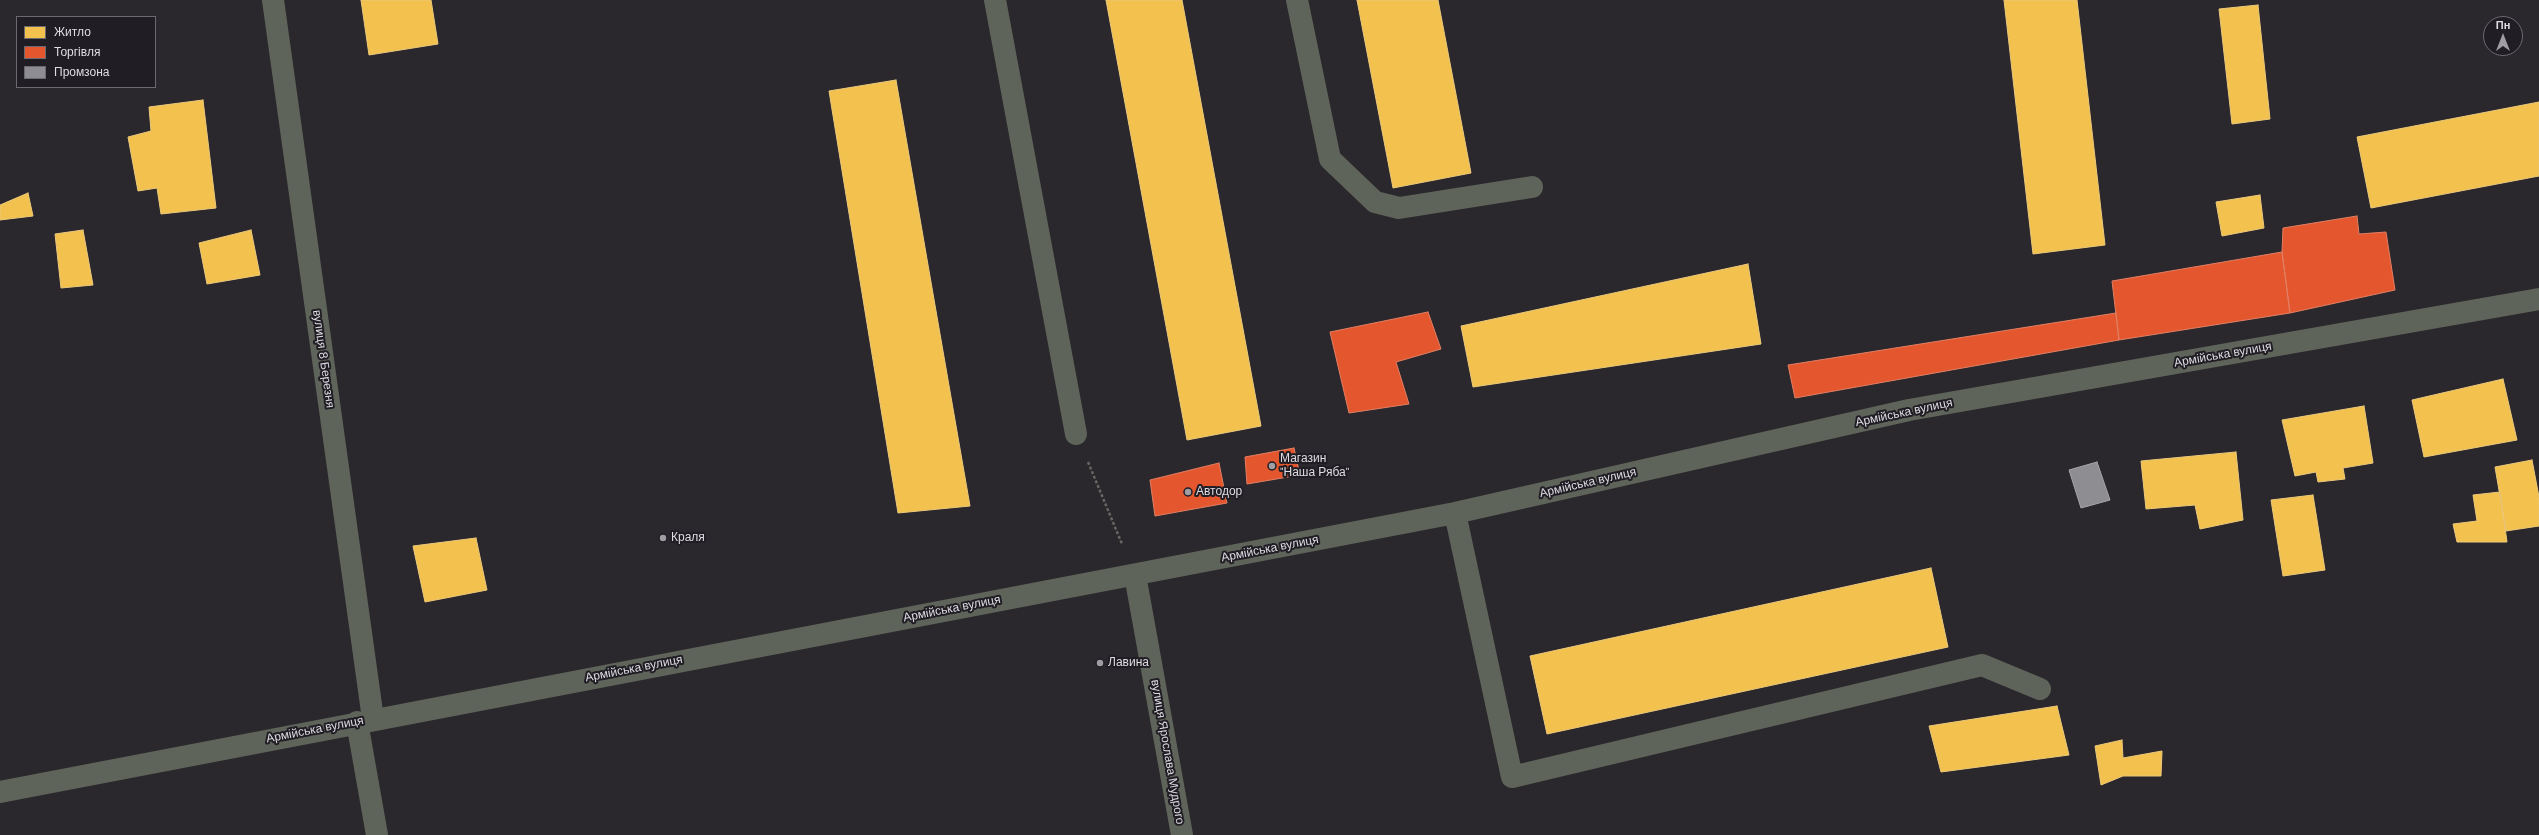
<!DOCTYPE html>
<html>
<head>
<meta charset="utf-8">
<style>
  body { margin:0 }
  #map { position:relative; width:2539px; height:835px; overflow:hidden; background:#2a282c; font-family:"DM Sans",sans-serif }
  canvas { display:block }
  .legend { position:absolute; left:16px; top:16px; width:140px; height:72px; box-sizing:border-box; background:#201d24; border:1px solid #6c6a70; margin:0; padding:5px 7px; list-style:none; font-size:12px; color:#dfdde3 }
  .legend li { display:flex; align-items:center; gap:8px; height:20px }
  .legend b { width:20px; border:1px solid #6c6a70 }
  .north { position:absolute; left:2483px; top:16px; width:40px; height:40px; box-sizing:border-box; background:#201d24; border:1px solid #6c6a70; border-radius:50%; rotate:0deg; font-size:11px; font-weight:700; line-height:16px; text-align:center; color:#dfdde3 }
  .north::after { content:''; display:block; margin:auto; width:14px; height:18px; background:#a09ea3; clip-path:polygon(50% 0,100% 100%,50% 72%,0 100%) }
</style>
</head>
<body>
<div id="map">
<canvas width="2539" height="835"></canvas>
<ul class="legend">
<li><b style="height:11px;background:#f2c14e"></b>Житло</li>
<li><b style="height:11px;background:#e4572e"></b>Торгівля</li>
<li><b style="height:11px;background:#8d8d92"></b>Промзона</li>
</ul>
<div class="north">Пн</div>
</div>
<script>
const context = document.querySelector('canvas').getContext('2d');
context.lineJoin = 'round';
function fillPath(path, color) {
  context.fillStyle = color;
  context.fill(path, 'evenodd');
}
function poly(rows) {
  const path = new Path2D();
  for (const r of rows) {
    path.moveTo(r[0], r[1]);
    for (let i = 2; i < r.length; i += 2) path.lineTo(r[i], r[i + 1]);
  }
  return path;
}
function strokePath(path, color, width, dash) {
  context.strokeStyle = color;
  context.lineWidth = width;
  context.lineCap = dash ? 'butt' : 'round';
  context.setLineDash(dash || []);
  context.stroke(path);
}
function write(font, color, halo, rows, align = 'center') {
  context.font = font + ' "DM Sans",sans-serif';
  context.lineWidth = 4;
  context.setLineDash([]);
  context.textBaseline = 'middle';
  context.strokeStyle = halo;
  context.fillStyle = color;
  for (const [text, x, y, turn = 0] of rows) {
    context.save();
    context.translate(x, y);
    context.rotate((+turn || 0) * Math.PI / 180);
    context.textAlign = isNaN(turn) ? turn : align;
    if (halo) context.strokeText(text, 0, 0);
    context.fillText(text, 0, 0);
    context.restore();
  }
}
const homes = poly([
  [361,0,431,0,438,44,369,55,361,0],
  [1106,0,1182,0,1261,426,1187,440,1106,0],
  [1357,0,1438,0,1471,173,1393,188,1357,0],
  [2004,0,2077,0,2105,245,2033,254,2004,0],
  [2258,5,2270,119,2232,124,2219,9,2258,5],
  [896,80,932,288,970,506,898,513,829,91,896,80],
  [203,100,216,208,161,214,157,188,138,191,128,137,151,131,149,107,203,100],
  [2539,102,2539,176,2371,208,2357,137,2539,102],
  [28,193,33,216,0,220,0,205,28,193],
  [2260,195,2264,228,2222,236,2216,202,2260,195],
  [83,230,93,285,61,288,55,234,83,230],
  [251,230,260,275,207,284,199,243,251,230],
  [1748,264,1761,344,1473,387,1461,326,1748,264],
  [2503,379,2517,440,2424,457,2412,400,2503,379],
  [2364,406,2373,463,2343,468,2345,479,2318,482,2316,472,2295,476,2282,420,2364,406],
  [2236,452,2243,520,2200,529,2195,505,2146,509,2141,461,2236,452],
  [2532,460,2539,497,2539,526,2506,531,2495,467,2532,460],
  [2500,492,2507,542,2457,542,2453,524,2477,521,2473,495,2500,492],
  [2313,495,2325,570,2283,576,2271,500,2313,495],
  [476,538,487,590,425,602,413,546,476,538],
  [1931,568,1948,647,1547,734,1530,656,1931,568],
  [2057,706,2069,755,1941,772,1929,726,2057,706],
  [2122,740,2123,758,2162,751,2161,776,2123,776,2101,785,2095,746,2122,740]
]);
fillPath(homes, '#f2c14e');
strokePath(homes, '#ecc97b', 1);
const shops = poly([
  [2357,216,2359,234,2386,232,2395,290,2290,313,2282,252,2283,228,2357,216],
  [2282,252,2290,313,2119,340,2112,281,2282,252],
  [1428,312,1441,349,1396,362,1409,404,1349,413,1330,332,1428,312],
  [2116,313,2119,340,1795,398,1788,365,2116,313],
  [1294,448,1300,475,1247,484,1245,457,1294,448],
  [1219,463,1227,503,1155,516,1150,480,1219,463]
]);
fillPath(shops, '#e4572e');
strokePath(shops, '#e27f64', 1);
const industry = poly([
  [2097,462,2110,500,2081,508,2069,470,2097,462]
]);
fillPath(industry, '#8d8d92');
strokePath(industry, '#a6a5aa', 1);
strokePath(poly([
  [1088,462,1122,544]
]), '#656862', 2.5, [3, 2]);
strokePath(poly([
  [995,0,1076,434]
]), '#5f645a', 22);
strokePath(poly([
  [273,0,373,719],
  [1297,0,1330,159,1375,202,1399,208,1532,187],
  [1455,513,1512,777,1982,665,2040,689],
  [1135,575,1182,835],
  [357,722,377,835],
  [0,792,1455,513,1909,410,2539,299]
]), '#5f645a', 22);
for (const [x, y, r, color] of [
  [1272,466,4,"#a09ea3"],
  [1188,492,4,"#a09ea3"],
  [663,538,4,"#a09ea3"],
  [1100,663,4,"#a09ea3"]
]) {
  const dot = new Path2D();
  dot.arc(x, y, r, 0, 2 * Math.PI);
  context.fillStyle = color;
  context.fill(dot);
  strokePath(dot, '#201d24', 1.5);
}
write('12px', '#dfdde3', '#201d24', [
  ["Армійська вулиця",2223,355,-10],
  ["вулиця 8 Березня",323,359,82],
  ["Армійська вулиця",1904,413,-12],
  ["Армійська вулиця",1588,483,-13],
  ["Армійська вулиця",1270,549,-11],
  ["Армійська вулиця",952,609,-11],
  ["Армійська вулиця",634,669,-11],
  ["Армійська вулиця",315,730,-11],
  ["вулиця Ярослава Мудрого",1167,752,80]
]);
write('12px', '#dfdde3', '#201d24', [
  ["Магазин",1280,459],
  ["\"Наша Ряба\"",1280,473],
  ["Автодор",1196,492],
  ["Краля",671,538],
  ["Лавина",1108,663]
], 'left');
</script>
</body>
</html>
